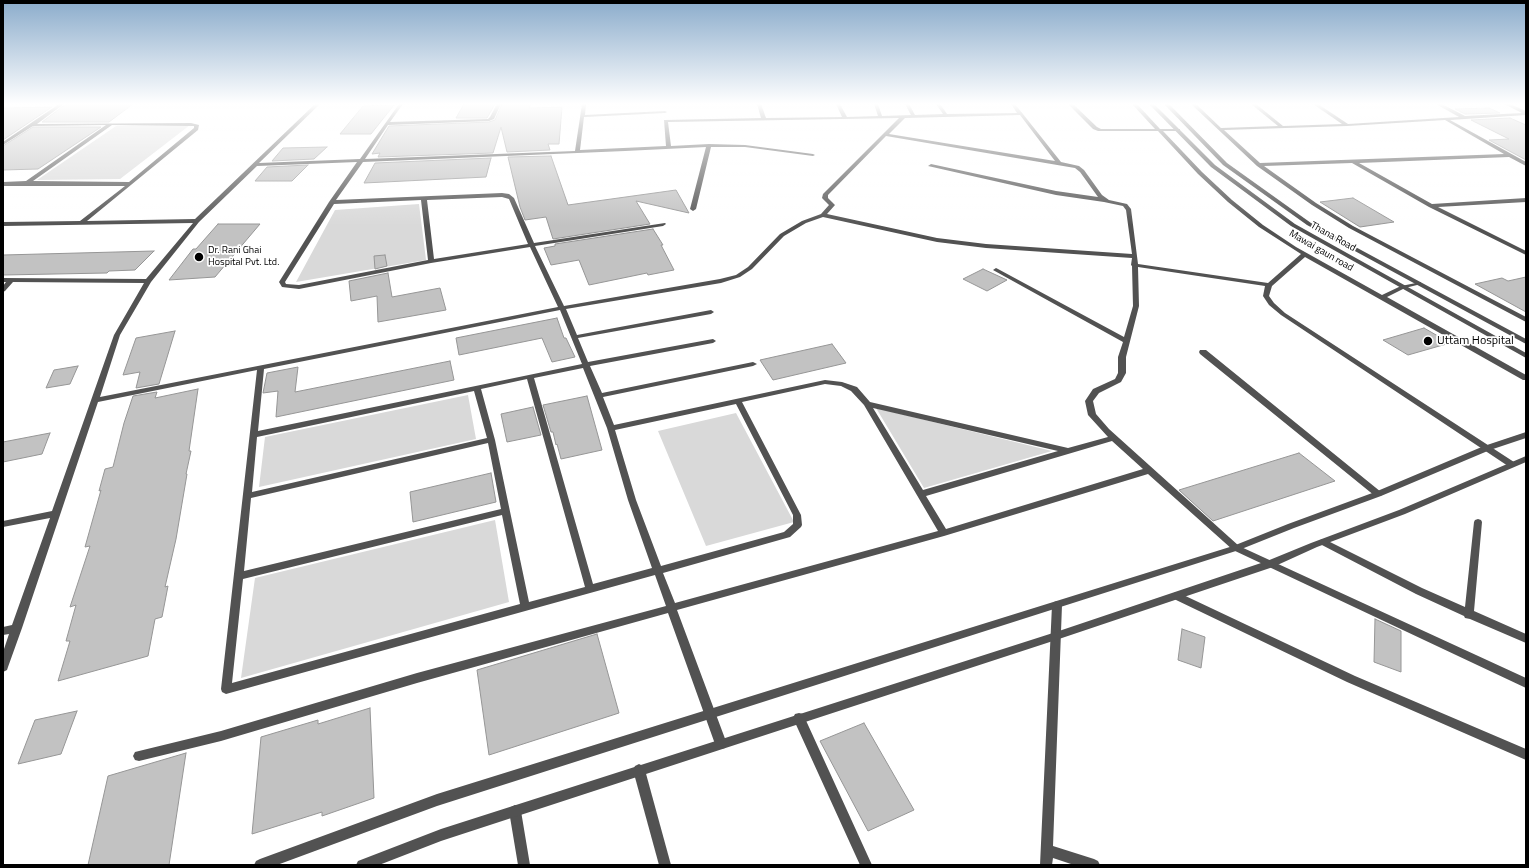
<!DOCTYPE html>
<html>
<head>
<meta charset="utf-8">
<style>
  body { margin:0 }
  #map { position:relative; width:1529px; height:868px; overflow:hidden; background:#fff; font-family:"Titillium Web",sans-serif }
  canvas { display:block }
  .frame { position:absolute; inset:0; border:4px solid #000; pointer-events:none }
</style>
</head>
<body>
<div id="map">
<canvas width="1529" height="868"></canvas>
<div class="frame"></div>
</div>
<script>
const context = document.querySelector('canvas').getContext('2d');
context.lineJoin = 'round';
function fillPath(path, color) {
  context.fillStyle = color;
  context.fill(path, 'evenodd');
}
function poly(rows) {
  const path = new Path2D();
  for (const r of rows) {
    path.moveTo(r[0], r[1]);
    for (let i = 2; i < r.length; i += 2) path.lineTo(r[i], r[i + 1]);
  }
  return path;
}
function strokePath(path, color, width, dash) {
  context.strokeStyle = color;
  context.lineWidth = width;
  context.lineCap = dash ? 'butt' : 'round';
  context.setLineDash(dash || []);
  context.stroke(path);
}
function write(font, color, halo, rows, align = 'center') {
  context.font = font + ' "Titillium Web",sans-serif';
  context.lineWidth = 3.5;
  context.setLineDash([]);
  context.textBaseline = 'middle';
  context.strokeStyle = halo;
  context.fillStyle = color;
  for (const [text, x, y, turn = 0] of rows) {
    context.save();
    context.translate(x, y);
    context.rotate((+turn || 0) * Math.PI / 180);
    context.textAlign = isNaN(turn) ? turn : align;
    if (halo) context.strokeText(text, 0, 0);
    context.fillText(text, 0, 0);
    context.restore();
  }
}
fillPath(poly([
  [190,125,120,179,37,180,116,126],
  [419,204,426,260,296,282,335,210],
  [468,395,476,439,259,487,265,437],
  [876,408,1052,451,924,488],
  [736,413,794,522,706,546,658,431],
  [495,520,509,602,241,678,255,578]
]), '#d9d9d9');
const building = poly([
  [66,104,133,104,109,122,42,122,66,104],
  [464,104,495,104,487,118,456,118,464,104],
  [502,104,531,104,529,108,562,107,559,144,548,144,550,150,507,152,501,127,493,153,378,157,380,153,372,154,389,126,489,122,495,120,502,104],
  [394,105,371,134,340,134,363,106,394,105],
  [52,107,3,140,3,108,52,107],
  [1489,108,1500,113,1465,114,1455,109,1489,108],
  [1510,118,1526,125,1526,160,1489,140,1509,139,1471,120,1510,118],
  [33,127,101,127,38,169,3,170,3,146,33,127],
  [327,147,314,159,272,161,283,148,327,147],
  [551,156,568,205,676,190,689,213,636,201,650,224,553,239,546,217,525,220,520,207,508,157,551,156],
  [491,158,486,177,364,183,375,163,491,158],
  [308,165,292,181,255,181,267,167,308,165],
  [1353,198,1394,222,1360,227,1320,202,1353,198],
  [218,224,260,224,215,277,169,280,193,249,196,249,218,224],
  [653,229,663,245,661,245,674,270,648,275,647,273,589,285,579,260,551,265,544,248,555,246,555,244,653,229],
  [154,251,135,270,109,271,107,273,3,275,3,255,154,251],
  [385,255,387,266,375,269,374,256,385,255],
  [983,269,1007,280,987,291,963,279,983,269],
  [388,273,392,297,440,288,446,310,378,322,377,296,351,301,349,281,388,273],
  [1526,277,1526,312,1475,284,1502,278,1508,281,1526,277],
  [557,318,564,338,566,338,575,357,552,362,542,338,459,355,456,338,557,318],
  [1424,328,1450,343,1408,355,1383,340,1424,328],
  [175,331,159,384,136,388,140,372,123,375,136,338,175,331],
  [832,344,846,363,773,380,760,360,832,344],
  [450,361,454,380,276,417,278,391,263,393,267,373,298,367,295,392,450,361],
  [78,366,70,384,46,388,54,370,78,366],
  [198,389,189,451,191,451,186,474,187,474,176,539,165,587,168,586,162,617,155,619,148,656,58,681,70,641,66,641,76,605,70,607,90,546,85,547,101,490,99,491,105,469,113,467,124,423,133,396,157,392,155,398,198,389],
  [587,396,602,450,561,459,557,444,556,445,553,432,551,432,543,405,587,396],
  [533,407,541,435,507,442,501,414,533,407],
  [50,433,42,454,3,462,3,442,50,433],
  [1299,453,1335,481,1213,521,1179,490,1299,453],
  [491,473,496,502,413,522,410,492,491,473],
  [1375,619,1401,631,1401,672,1374,662,1375,619],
  [1182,629,1205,637,1201,668,1178,660,1182,629],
  [597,634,619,713,489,755,477,670,597,634],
  [370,708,374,798,322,816,322,812,252,834,261,737,318,720,318,724,370,708],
  [77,711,61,754,18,764,35,720,77,711],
  [864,723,914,810,868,831,820,741,864,723],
  [186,753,169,865,88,865,108,776,186,753]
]);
fillPath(building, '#c2c2c2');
strokePath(building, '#969696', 1);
fillPath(poly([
  [639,764,643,766,645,770,671,865,659,865,633,770,635,766,639,764]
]), '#525252');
fillPath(poly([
  [59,104,64,104,37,124,191,123,199,125,198,130,87,221,195,219,315,104,320,104,259,163,360,159,399,104,403,104,390,122,488,119,490,117,497,104,501,104,494,119,489,121,388,125,365,159,575,151,582,104,586,104,585,115,665,111,667,112,665,113,584,117,580,150,666,146,664,120,761,118,757,104,761,104,766,118,842,117,836,104,840,104,847,117,878,116,874,104,878,104,882,116,911,115,905,104,909,104,915,115,943,114,936,104,940,104,947,114,1017,113,1011,104,1015,104,1061,162,1079,166,1084,170,1102,195,1109,200,1127,204,1131,209,1138,264,1268,283,1301,254,1259,227,1228,202,1198,174,1158,131,1098,131,1093,129,1068,104,1073,104,1097,127,1101,129,1155,129,1132,104,1137,104,1160,129,1180,129,1180,130,1178,131,1163,131,1202,172,1232,200,1263,225,1296,247,1382,295,1401,286,1421,282,1421,284,1405,288,1387,297,1526,375,1526,380,1523,380,1305,257,1272,286,1269,296,1274,303,1285,313,1514,462,1515,464,1514,466,1508,466,1281,315,1269,305,1263,296,1265,286,1138,267,1139,306,1126,357,1126,373,1121,382,1099,393,1093,401,1096,414,1109,429,1239,546,1526,678,1526,688,1233,550,1148,474,944,536,677,610,727,744,725,748,721,749,717,748,715,744,668,613,417,683,221,741,139,761,135,760,133,756,135,752,139,751,221,731,417,673,666,606,655,575,226,694,222,692,221,689,257,370,98,402,22,628,8,667,7,670,3,672,3,652,9,634,3,635,3,627,12,625,50,518,3,527,3,521,52,511,114,335,144,283,13,282,5,291,3,292,3,286,6,282,3,282,3,278,146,279,193,223,3,226,3,222,80,221,125,186,3,186,3,182,26,181,106,125,33,126,3,145,3,142,59,104],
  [1020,115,1055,161,889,134,905,118,1020,115],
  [899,118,823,194,822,198,829,205,821,214,802,221,780,234,748,267,736,275,720,279,564,306,535,246,663,226,666,224,665,223,534,243,514,198,509,194,502,193,336,200,363,162,625,151,706,147,690,209,693,211,696,209,711,147,745,147,813,156,815,155,813,154,745,145,709,144,671,146,668,122,899,118],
  [112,125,194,126,194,128,129,182,33,181,112,125],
  [886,136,1075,168,1080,172,1098,197,1056,191,931,164,928,166,1056,195,1104,202,1123,206,1126,210,1132,254,986,244,937,238,827,214,835,205,828,198,828,195,886,136],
  [357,162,329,202,279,282,282,287,299,289,431,263,530,247,558,307,100,397,120,335,151,282,199,222,257,166,357,162],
  [502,197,509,199,528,244,434,259,427,200,502,197],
  [421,200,428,260,299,285,286,284,285,282,334,204,421,200],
  [823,217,937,242,986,248,1132,258,1131,265,1132,266,1133,306,1124,337,998,269,996,268,993,270,1123,342,1118,357,1118,373,1115,379,1093,389,1085,401,1088,415,1108,437,1068,448,870,402,857,387,842,382,825,380,614,425,603,397,753,366,757,364,753,362,602,393,590,366,713,343,716,341,713,339,588,362,578,338,711,314,714,312,711,310,577,335,566,309,721,283,740,277,752,269,784,236,806,223,823,217],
  [560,310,582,364,258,431,264,369,560,310],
  [583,368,607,428,628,500,652,568,593,584,534,378,583,368],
  [527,379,585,587,529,602,495,440,481,389,527,379],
  [825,384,841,386,851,391,864,405,938,531,675,603,663,573,790,537,801,527,802,525,801,515,742,402,825,384],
  [474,391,487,438,252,492,257,437,474,391],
  [736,404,793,515,793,524,784,532,661,566,636,500,615,430,736,404],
  [873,408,1058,451,923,490,873,408],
  [1112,441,1143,469,946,529,926,496,1112,441],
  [488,443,501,509,244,571,251,498,488,443],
  [502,515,520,604,232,683,243,579,502,515],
  [1191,104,1196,104,1221,128,1278,126,1251,104,1256,104,1283,126,1342,124,1313,104,1318,104,1348,124,1459,117,1436,104,1442,104,1465,116,1522,113,1504,104,1510,104,1526,111,1526,115,1450,120,1526,162,1526,166,1509,157,1359,163,1432,204,1526,198,1526,202,1438,207,1526,251,1526,255,1429,207,1352,163,1264,166,1316,203,1353,226,1526,317,1526,322,1349,228,1312,205,1257,166,1191,104],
  [1445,120,1504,154,1260,163,1224,130,1347,126,1445,120],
  [1200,350,1206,350,1381,492,1382,494,1381,496,1375,496,1200,354,1199,352,1200,350],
  [1478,519,1481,520,1482,522,1474,611,1526,634,1526,643,1470,619,1465,618,1464,616,1416,594,1320,544,1318,542,1320,540,1323,539,1326,540,1422,588,1465,607,1474,522,1475,520,1478,519],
  [1177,592,1355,676,1526,749,1526,760,1347,682,1174,599,1172,596,1174,593,1177,592],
  [1057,601,1060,602,1062,605,1053,846,1094,859,1098,861,1100,865,1074,865,1053,858,1052,865,1040,865,1052,605,1054,602,1057,601],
  [799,713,803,714,872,865,860,865,793,718,795,714,799,713],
  [515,805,519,807,521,811,530,865,518,865,509,811,511,807,515,805]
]), '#525252');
fillPath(poly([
  [1149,104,1154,104,1215,165,1295,224,1526,353,1526,358,1291,226,1211,167,1149,104],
  [1164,104,1169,104,1227,163,1311,223,1526,339,1526,344,1307,225,1223,165,1164,104],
  [1526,432,1526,438,1490,450,1381,496,1294,528,1239,550,437,806,277,865,254,865,256,861,260,859,437,794,1233,546,1288,524,1375,492,1484,446,1526,432],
  [1526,456,1526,462,1405,514,1317,547,1273,567,1056,640,441,841,379,865,356,865,358,861,441,829,1056,632,1267,561,1311,543,1399,510,1526,456]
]), '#525252');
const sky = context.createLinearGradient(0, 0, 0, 226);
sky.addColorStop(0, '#8baccb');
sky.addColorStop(0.46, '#fff');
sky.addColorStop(1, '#ffffff00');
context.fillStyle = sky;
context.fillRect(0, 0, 1529, 226);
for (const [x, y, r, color] of [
  [199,257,5,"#000"],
  [1428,341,5,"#000"]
]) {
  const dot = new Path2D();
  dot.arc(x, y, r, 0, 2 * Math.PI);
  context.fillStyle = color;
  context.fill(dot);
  strokePath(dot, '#fff', 1.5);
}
write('10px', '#000', '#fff', [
  ["Thana Road",1333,237,29],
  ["Mawai gaun road",1321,251,30]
]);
write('10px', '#000', '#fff', [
  ["Dr. Rani Ghai",208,251],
  ["Hospital Pvt. Ltd.",208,263]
], 'left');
write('12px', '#000', '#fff', [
  ["Uttam Hospital",1437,341]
], 'left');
</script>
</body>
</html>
